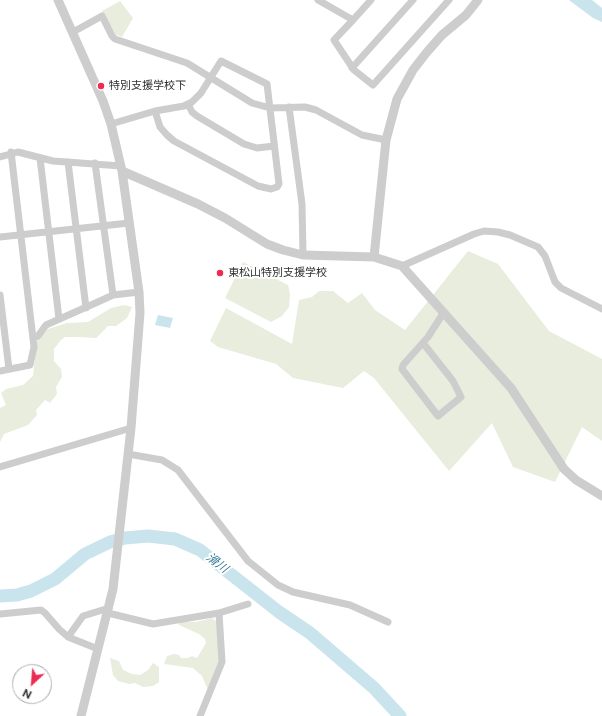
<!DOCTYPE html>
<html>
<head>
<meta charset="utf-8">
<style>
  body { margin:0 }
  #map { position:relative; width:602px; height:716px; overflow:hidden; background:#fff; font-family:"Public Sans",sans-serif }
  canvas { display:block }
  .north { position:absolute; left:12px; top:664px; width:40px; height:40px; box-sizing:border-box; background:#fff; border:1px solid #acacac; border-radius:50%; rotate:206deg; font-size:11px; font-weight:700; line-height:16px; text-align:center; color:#303030 }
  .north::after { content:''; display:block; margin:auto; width:14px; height:18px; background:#eb2d53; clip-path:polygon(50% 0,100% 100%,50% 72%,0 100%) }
</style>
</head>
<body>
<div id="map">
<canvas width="602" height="716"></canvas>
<div class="north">N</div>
</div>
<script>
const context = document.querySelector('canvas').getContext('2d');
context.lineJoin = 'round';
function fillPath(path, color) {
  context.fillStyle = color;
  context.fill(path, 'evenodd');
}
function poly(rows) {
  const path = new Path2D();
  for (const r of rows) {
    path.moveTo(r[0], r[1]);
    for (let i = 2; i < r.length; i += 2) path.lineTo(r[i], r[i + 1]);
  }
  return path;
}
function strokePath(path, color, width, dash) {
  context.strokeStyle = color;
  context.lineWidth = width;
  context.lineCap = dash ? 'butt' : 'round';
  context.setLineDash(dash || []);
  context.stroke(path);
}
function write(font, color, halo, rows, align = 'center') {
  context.font = font + ' "Public Sans","Noto Sans JP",sans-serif';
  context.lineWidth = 4;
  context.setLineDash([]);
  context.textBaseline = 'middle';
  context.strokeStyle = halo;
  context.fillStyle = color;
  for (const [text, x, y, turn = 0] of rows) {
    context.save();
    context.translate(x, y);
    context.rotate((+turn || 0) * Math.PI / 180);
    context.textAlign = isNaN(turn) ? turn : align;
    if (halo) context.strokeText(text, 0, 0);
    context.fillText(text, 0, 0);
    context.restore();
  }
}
fillPath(poly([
  [120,1,133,18,122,37,115,34,102,11],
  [468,251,498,264,549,331,602,359,602,441,582,427,555,482,513,467,492,423,449,471,374,378,364,371,343,388,293,378,276,364,218,347,210,341,226,308,292,344,299,300,312,297,319,291,333,291,348,303,362,293,375,310,405,330],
  [243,262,288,285,290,294,289,307,282,316,271,322,225,298],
  [124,305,132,307,127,318,116,326,108,326,96,338,79,337,65,337,61,340,54,349,54,361,61,369,62,377,56,387,57,394,50,403,45,400,36,410,37,415,28,425,4,434,0,442,0,408,6,405,1,393,6,389,23,385,33,376,37,339,48,329,67,323,88,322,111,308],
  [212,618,217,622,219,661,210,685,207,688,202,676,193,668,164,664,167,656,174,654,179,655,181,658,188,658,192,656,197,658,206,643,205,639,199,634,179,625,179,622,196,622],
  [110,658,119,661,123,670,132,674,140,675,148,670,153,663,159,667,159,682,153,686,143,687,135,683,129,684,118,681,113,675]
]), '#e8eddd');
fillPath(poly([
  [569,0,592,0,602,8,602,22,593,18],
  [158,315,173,318,170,328,155,325]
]), '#c9e4ed');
strokePath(poly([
  [0,596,17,595,31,591,55,579,85,554,110,542,125,538,148,536,175,539,200,550,279,612,310,633,374,688,400,716]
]), '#c9e4ed', 13);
strokePath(poly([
  [318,0,353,20,334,40,354,70,373,85,449,0],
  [353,20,371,0],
  [73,32,102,16,112,36,115,39,187,63,252,103,270,108,305,107,316,110,362,135,386,140],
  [352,68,413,0],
  [188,104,192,112,197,116,244,144,257,148,274,146],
  [289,107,302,204,303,255],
  [111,124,155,111,184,106,192,102,201,93,221,61,267,84,279,184,277,187,271,189,258,186,174,141,167,135,160,127,155,111],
  [0,157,18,152,53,161,121,166],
  [40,158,59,319],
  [68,162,86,308],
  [95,163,113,295],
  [0,237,129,223],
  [402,266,474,234,484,231,498,232,510,235,538,247,545,256,555,282,561,288,602,309],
  [0,295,9,369],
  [34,337,38,336,46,325,100,301,113,295,139,292],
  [423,343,453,381,461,397,438,416,402,369,403,365,428,337,444,312],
  [0,371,30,365,34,347,11,152],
  [128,454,162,460,178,470,248,561,278,585,293,592,350,605,388,622],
  [0,467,131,428],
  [108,613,153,624,219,613,248,604],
  [0,614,41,610,45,613,59,629,68,637,98,649],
  [68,637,83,616,109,608],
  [200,716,222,662,219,613]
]), '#cdcdcd', 7);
strokePath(poly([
  [58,0,103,101,111,124,122,171,139,292,140,313,131,428,113,589,81,716],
  [122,171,198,204,225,218,267,244,283,250,303,255,374,257,402,266,511,388,564,469,576,480,602,496],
  [374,257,386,140,397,99,413,70,427,52,442,35,466,15,478,0]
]), '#cdcdcd', 9);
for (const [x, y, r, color] of [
  [101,86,4,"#eb2d53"],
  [220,273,4,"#eb2d53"]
]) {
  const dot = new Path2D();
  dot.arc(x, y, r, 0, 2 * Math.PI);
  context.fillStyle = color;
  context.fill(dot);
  strokePath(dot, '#fff', 1.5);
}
write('11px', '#303030', '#fff', [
  ["特別支援学校下",109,86],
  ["東松山特別支援学校",228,273]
], 'left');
write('italic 12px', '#3a7d95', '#fff', [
  ["滑川",217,563,37]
]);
</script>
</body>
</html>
